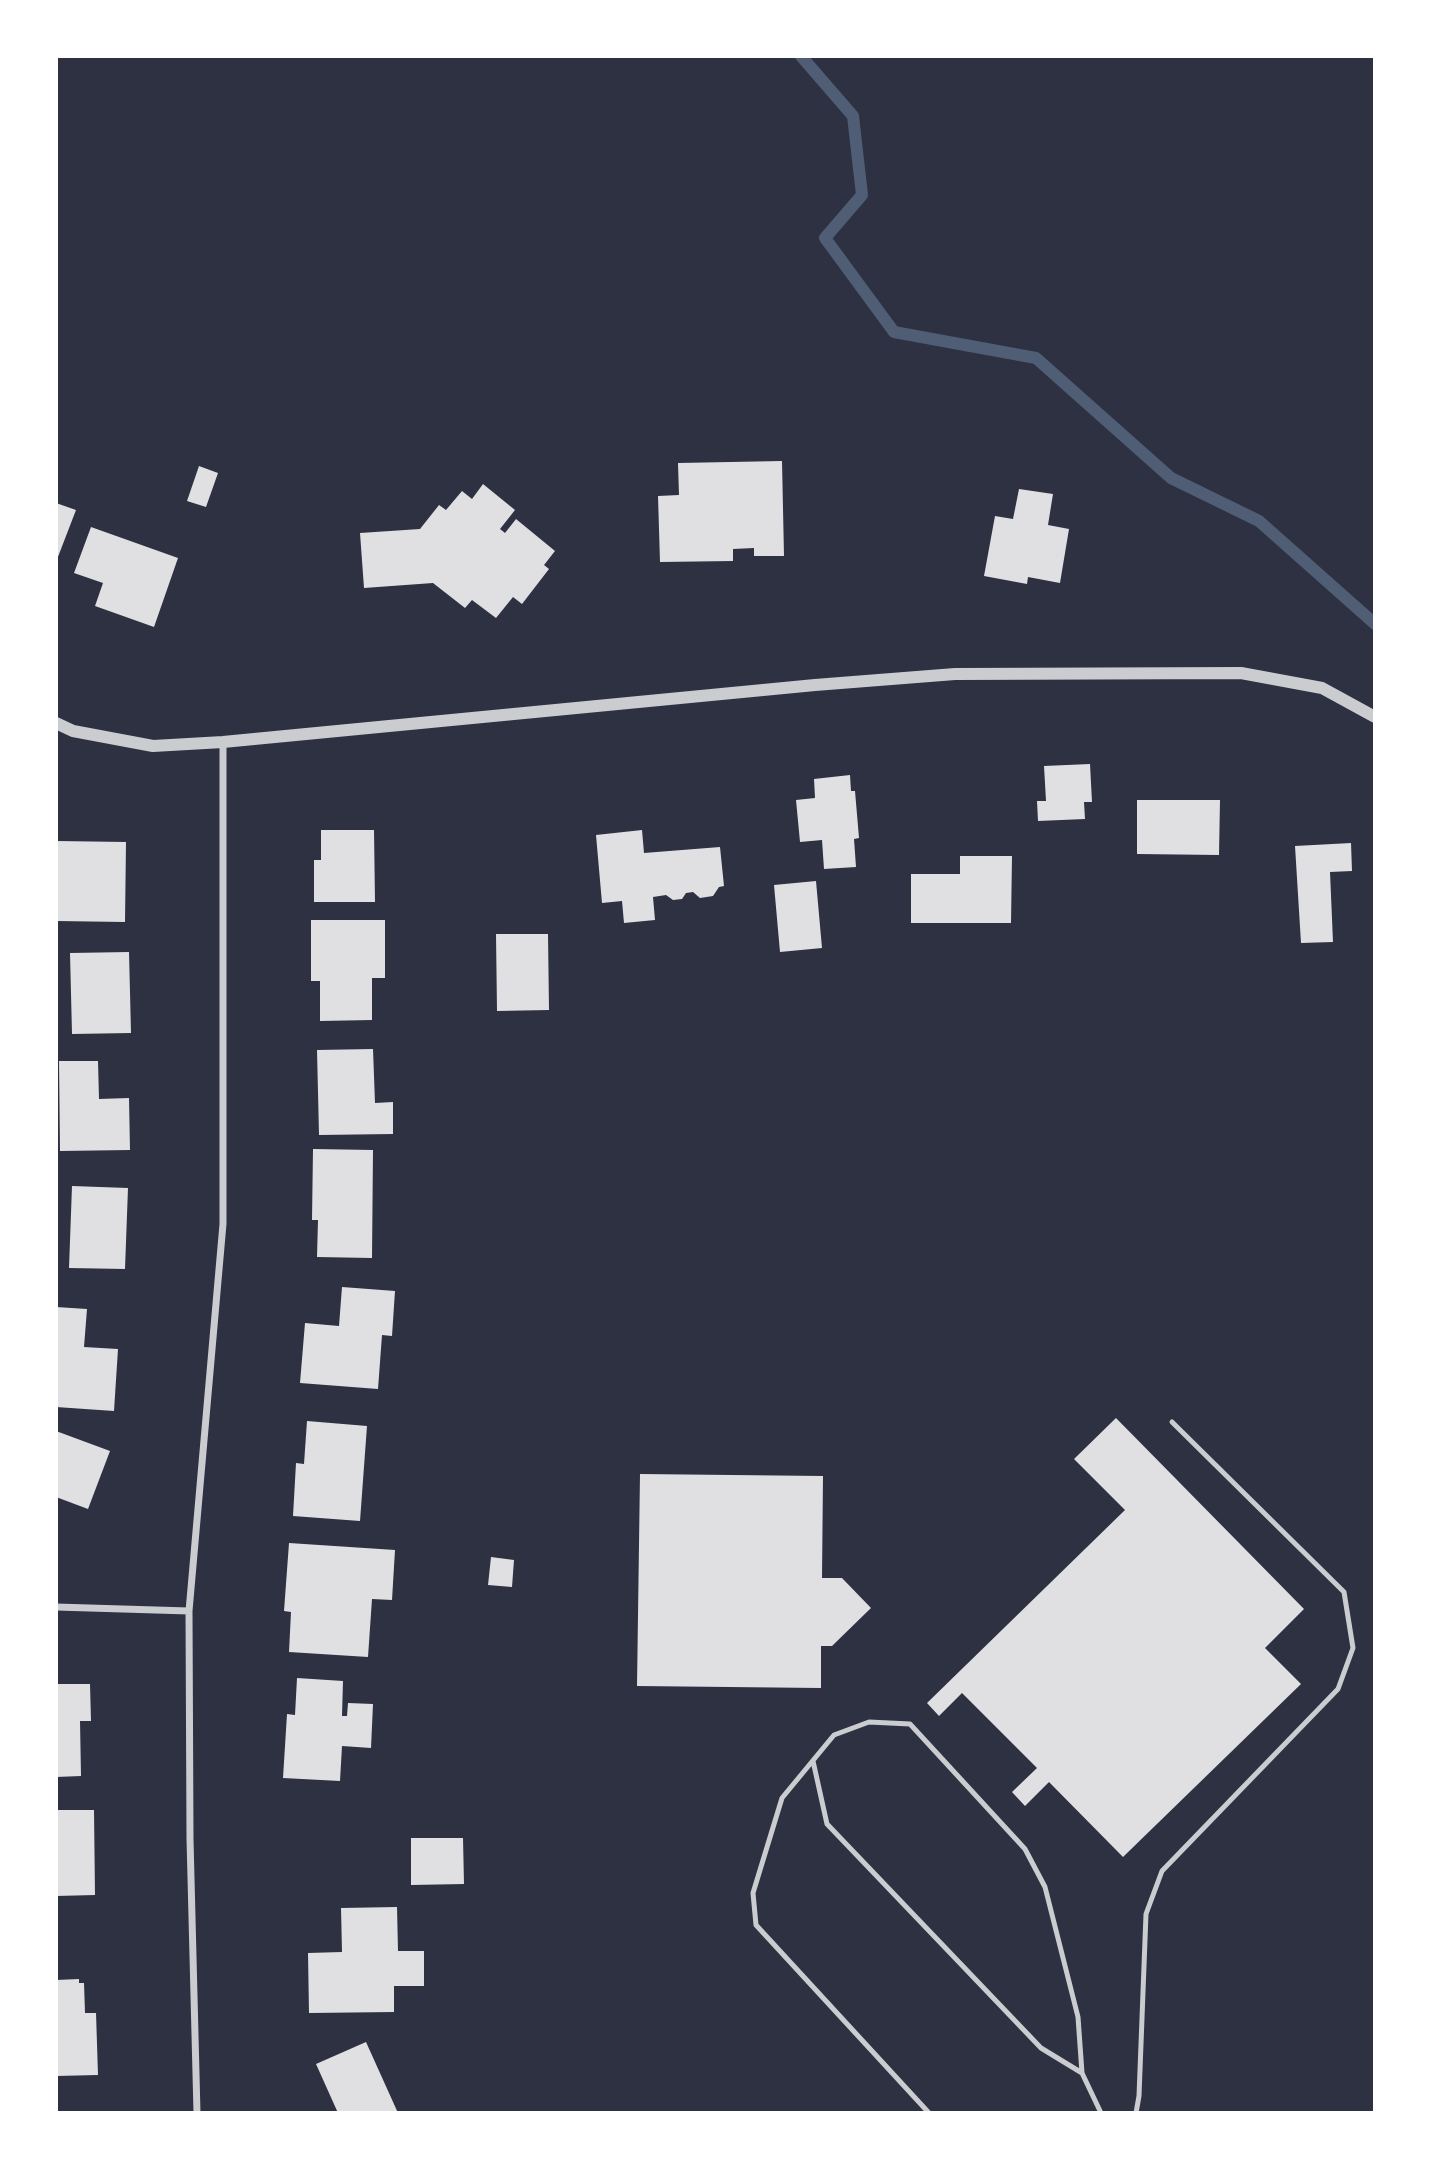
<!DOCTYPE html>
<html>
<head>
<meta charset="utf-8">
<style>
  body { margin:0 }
  #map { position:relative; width:1431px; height:2169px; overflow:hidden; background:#2d3142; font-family:"Sofia Sans Condensed",sans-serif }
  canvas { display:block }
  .frame { position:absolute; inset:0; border:58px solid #fff; pointer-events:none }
</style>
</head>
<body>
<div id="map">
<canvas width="1431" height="2169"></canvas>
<div class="frame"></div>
</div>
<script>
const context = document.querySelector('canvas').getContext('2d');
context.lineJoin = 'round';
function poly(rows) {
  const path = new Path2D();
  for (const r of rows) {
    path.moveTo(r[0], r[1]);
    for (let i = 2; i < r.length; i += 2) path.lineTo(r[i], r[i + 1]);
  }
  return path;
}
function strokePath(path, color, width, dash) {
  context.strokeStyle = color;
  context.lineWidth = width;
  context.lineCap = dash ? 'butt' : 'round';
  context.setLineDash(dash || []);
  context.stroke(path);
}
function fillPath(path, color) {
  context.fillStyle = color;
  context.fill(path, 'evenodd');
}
strokePath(poly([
  [801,56,853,116,862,195,825,238,894,332,1036,358,1171,478,1259,521,1375,624]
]), '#4f5d75', 12);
fillPath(poly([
  [782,461,784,556,754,556,754,548,733,549,733,561,660,562,658,496,679,495,678,463],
  [199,466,218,473,206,507,187,501],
  [483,484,515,510,500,529,505,533,516,519,555,551,544,565,549,569,522,604,513,597,496,618,472,600,465,608,433,583,364,588,360,533,420,529,439,505,446,510,462,491,472,499],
  [1019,489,1053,494,1048,525,1069,529,1060,583,1028,577,1027,584,984,576,995,516,1013,519],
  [56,503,76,510,56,562],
  [91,527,178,558,154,627,95,606,103,583,74,573],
  [1090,764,1092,802,1084,802,1085,819,1038,821,1037,801,1046,801,1044,766],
  [850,775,851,791,855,791,859,838,854,839,856,867,824,869,822,840,800,842,796,800,815,798,814,779],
  [1137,800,1220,800,1219,855,1137,854],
  [321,830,374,830,375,902,314,902,314,860,321,860],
  [642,830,644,853,720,847,724,886,719,887,713,896,700,898,693,892,686,893,682,899,673,900,666,895,653,897,655,920,624,923,622,901,602,903,596,835],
  [56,841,126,842,125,922,56,921],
  [1351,843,1352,871,1330,872,1333,942,1301,943,1295,846],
  [960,856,1012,856,1011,923,911,923,911,874,960,874],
  [816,881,822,948,780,952,774,885],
  [311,920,385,920,385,978,372,978,372,1020,320,1021,320,981,311,981],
  [496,934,548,934,549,1010,497,1011],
  [129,952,131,1033,72,1034,70,953],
  [373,1049,375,1103,393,1102,393,1134,319,1135,317,1050],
  [59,1061,98,1061,99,1099,129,1098,130,1150,60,1151],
  [313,1149,373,1150,372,1258,317,1257,318,1220,312,1220],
  [72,1186,128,1188,125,1269,69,1268],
  [342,1287,395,1291,392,1336,382,1335,378,1389,300,1383,305,1323,339,1326],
  [56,1307,87,1309,84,1347,118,1349,114,1411,56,1407],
  [1116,1418,1304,1609,1265,1648,1301,1684,1123,1857,1049,1782,1025,1806,1012,1792,1037,1768,962,1693,939,1716,927,1703,1125,1510,1074,1459],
  [307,1421,367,1426,360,1521,293,1516,296,1463,304,1464],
  [56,1431,110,1451,88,1509,56,1497],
  [640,1474,823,1476,822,1578,842,1578,871,1608,832,1646,821,1646,821,1688,637,1686],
  [289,1543,395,1550,392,1600,372,1599,368,1657,289,1652,291,1612,284,1611],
  [491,1557,514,1560,512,1587,488,1585],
  [297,1678,343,1681,342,1716,347,1716,348,1703,373,1704,371,1748,342,1746,340,1781,283,1778,287,1714,295,1715],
  [56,1684,90,1684,91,1721,80,1721,81,1776,56,1777],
  [56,1810,94,1810,95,1895,56,1896],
  [411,1838,463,1838,464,1884,411,1885],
  [397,1907,398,1951,424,1951,424,1986,394,1986,394,2012,309,2013,308,1953,342,1952,341,1908],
  [79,1979,79,1983,84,1983,85,2013,96,2013,98,2075,56,2076,56,1980],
  [366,2042,398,2113,338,2113,316,2064]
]), '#e0e0e3');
strokePath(poly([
  [813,1761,827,1824,1041,2048,1082,2073],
  [929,2113,756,1925,753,1893,782,1798,834,1735,869,1722,910,1724,1025,1849,1045,1887,1078,2017,1082,2073,1101,2113],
  [1136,2113,1139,2096,1146,1914,1162,1871,1338,1689,1353,1648,1344,1592,1172,1422]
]), '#caccd0', 5);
strokePath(poly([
  [56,1607,189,1611],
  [197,2113,190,1839,189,1611,223,1224,223,742]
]), '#caccd0', 7);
strokePath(poly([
  [56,723,73,731,153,746,223,742,815,685,955,674,1241,673,1322,688,1375,717]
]), '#caccd0', 12);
</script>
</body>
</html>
